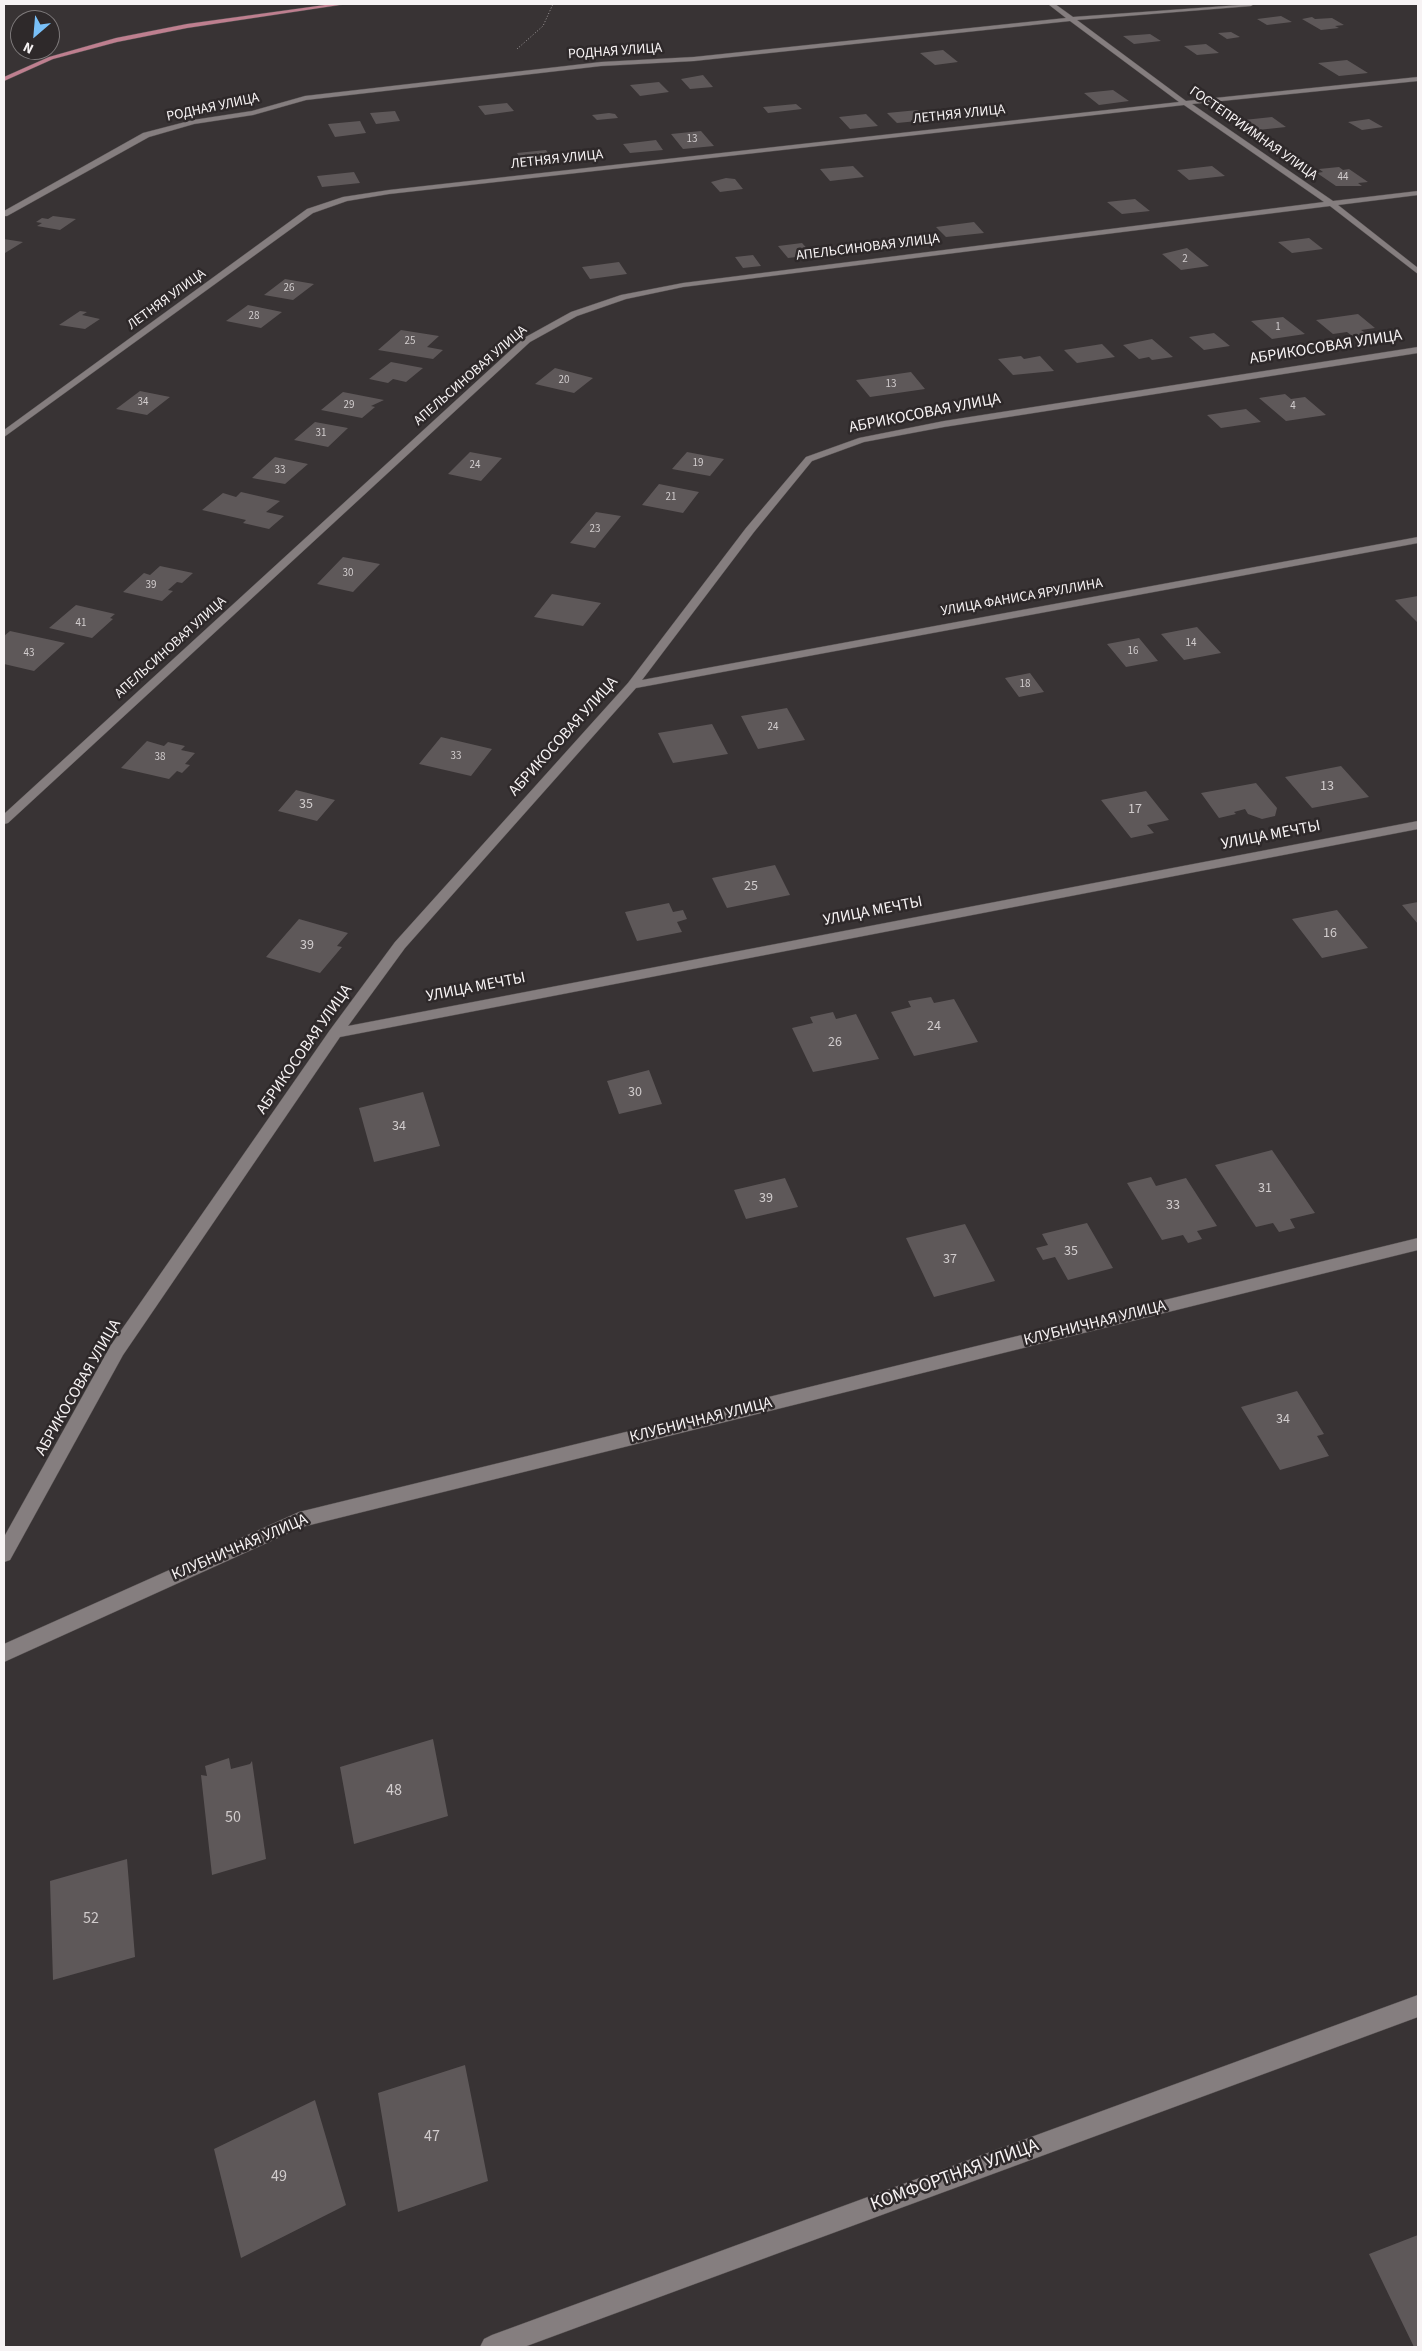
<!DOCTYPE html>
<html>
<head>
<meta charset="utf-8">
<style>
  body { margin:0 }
  #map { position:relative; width:1422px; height:2351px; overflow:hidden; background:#383334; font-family:"Source Sans 3",sans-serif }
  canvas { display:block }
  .frame { position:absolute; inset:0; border:5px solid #f7f3f4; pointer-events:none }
  .north { position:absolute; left:10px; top:10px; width:50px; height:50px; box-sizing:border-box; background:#2e292a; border:1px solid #7e7a7b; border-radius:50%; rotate:207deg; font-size:14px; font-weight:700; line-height:20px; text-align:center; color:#f7f3f4 }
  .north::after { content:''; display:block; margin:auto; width:18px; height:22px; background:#78bff7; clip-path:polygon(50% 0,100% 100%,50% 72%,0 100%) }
</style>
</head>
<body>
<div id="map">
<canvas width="1422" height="2351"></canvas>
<div class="frame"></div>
<div class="north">N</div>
</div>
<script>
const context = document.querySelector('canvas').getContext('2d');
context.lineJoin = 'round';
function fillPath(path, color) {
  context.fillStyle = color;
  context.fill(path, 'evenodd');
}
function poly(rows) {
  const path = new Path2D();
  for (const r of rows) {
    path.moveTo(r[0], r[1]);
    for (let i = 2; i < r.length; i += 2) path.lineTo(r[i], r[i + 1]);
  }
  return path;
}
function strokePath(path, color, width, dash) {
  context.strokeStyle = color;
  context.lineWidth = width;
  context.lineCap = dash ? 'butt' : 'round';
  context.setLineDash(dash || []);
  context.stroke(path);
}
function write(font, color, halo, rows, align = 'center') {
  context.font = font + ' "Source Sans 3",sans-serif';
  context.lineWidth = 5;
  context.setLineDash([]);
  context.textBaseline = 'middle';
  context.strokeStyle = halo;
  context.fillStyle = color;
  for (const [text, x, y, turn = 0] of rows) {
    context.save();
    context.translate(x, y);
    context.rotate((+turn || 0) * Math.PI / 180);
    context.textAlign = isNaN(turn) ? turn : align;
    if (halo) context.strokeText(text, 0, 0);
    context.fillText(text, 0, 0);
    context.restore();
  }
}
fillPath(poly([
  [1281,16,1292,22,1267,25,1257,19],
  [1312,17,1315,19,1332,18,1344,25,1335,26,1339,28,1321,30,1302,19],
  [1231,32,1240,37,1227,39,1218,33],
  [1150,34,1161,41,1134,44,1123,36],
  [1206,44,1219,53,1197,55,1184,46],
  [943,50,958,62,935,65,920,53],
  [1347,60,1368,73,1339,76,1318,63],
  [703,75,713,87,690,89,681,79],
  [659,82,669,92,640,96,630,85],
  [1113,90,1129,101,1099,105,1084,93],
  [507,103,514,111,485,115,478,106],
  [796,104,802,109,768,113,763,107],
  [918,110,928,120,897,123,887,113],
  [395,111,400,121,376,124,370,113],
  [609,113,615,114,618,118,597,120,592,115],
  [866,114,878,126,850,129,839,117],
  [1272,117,1286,127,1258,130,1244,120],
  [1369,119,1383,127,1362,130,1348,122],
  [360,121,366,133,335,137,328,124],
  [701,131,714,146,683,149,671,134],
  [656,140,663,150,630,153,623,144],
  [546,150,554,162,525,166,517,153],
  [853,166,864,177,830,181,820,169],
  [1212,166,1225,176,1189,180,1177,170],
  [1339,167,1343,170,1349,169,1368,182,1358,183,1362,186,1336,186,1317,173,1323,172,1319,169],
  [354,172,360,183,322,187,317,176],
  [726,178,735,179,743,189,720,192,711,182],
  [1135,199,1150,211,1122,214,1107,202],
  [53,216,76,219,60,230,37,226,42,223,36,222,42,218,48,219],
  [974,222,984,233,946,237,936,227],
  [1309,238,1323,249,1292,253,1278,242],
  [4,239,23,242,5,253],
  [802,243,813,255,788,258,778,246],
  [1187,248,1209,266,1181,270,1162,254],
  [753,255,761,266,743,268,735,257],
  [619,262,627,274,590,279,582,267],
  [285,279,314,284,293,300,264,295],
  [248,305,282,312,261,328,226,321],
  [80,311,87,312,82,315,100,319,85,329,59,325],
  [1358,314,1375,328,1361,330,1367,334,1352,336,1347,332,1333,334,1316,320],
  [1283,317,1305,334,1272,339,1251,321],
  [401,330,439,336,427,347,443,350,433,359,378,350],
  [1214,333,1230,346,1204,350,1189,337],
  [1152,339,1173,357,1152,360,1149,357,1139,359,1123,345],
  [1102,344,1115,357,1077,363,1064,350],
  [1021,356,1024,359,1040,356,1054,371,1013,375,998,359],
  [391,362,423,368,406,382,393,379,388,383,369,379],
  [555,368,593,378,574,393,535,384],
  [911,372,925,389,870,397,856,380],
  [140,391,170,397,147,415,116,409],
  [343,392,384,400,371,406,375,407,362,418,321,410],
  [1285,394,1291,399,1305,397,1326,415,1286,421,1259,398],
  [1246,409,1261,422,1221,428,1207,415],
  [315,422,348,428,328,447,294,440],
  [470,452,502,458,481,481,448,474],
  [687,452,724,459,710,476,672,469],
  [275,457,308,464,285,484,252,478],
  [659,484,699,492,683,513,642,505],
  [241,492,280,501,266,512,284,516,269,529,243,523,246,520,202,510,223,493,236,497],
  [596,512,621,516,595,548,570,543],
  [343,557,380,564,353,592,317,584],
  [160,566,193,573,182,583,177,582,168,590,173,591,162,601,123,592,144,573,150,575],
  [552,594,601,603,583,626,534,617],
  [1418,596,1418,621,1417,622,1395,600],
  [76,605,115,614,110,618,113,619,92,638,49,628],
  [1197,627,1221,653,1184,660,1161,634],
  [10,631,65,643,34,671,4,664,4,636],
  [1139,638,1158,661,1126,667,1107,644],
  [1030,673,1044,692,1019,697,1005,678],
  [787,708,805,740,758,749,741,716],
  [712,724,728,754,673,763,658,733],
  [441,737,492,749,471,776,419,764],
  [147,741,164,746,168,742,185,746,181,750,195,753,185,764,190,765,182,773,177,771,169,779,121,768],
  [1341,766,1369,797,1312,808,1285,777],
  [1256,783,1277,808,1275,816,1262,819,1248,814,1245,809,1234,812,1236,814,1219,818,1201,793],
  [296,790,335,800,317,821,278,811],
  [1146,791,1169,820,1147,825,1154,833,1131,838,1101,800],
  [775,865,790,895,727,908,712,878],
  [1418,902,1418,924,1402,905],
  [669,903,673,912,683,910,687,919,677,922,682,932,637,941,625,912],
  [1337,910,1368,948,1322,958,1292,919],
  [299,919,348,933,337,946,342,947,320,973,266,957],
  [931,997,934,1003,954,999,978,1042,914,1056,891,1012,911,1007,908,1001],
  [833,1012,836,1019,856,1014,879,1059,813,1072,792,1028,813,1023,810,1017],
  [649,1070,662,1104,619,1114,607,1081],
  [423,1092,440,1146,374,1162,359,1108],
  [1272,1150,1315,1213,1290,1219,1295,1228,1279,1232,1273,1223,1256,1227,1215,1165],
  [1151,1177,1156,1186,1186,1178,1217,1226,1197,1231,1202,1239,1188,1243,1183,1235,1162,1240,1127,1183],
  [785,1178,798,1207,746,1219,734,1190],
  [1087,1223,1113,1268,1068,1280,1055,1257,1043,1260,1036,1248,1048,1245,1042,1234],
  [965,1224,995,1281,934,1297,906,1238],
  [1297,1391,1324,1434,1317,1436,1329,1456,1280,1470,1241,1407],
  [433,1739,448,1816,354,1844,340,1767],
  [229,1758,231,1769,250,1764,252,1761,266,1859,212,1875,201,1775,207,1776,205,1766],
  [127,1859,135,1957,53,1980,50,1881],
  [465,2065,488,2181,398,2212,378,2093],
  [315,2100,346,2205,241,2258,214,2149],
  [1418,2235,1418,2347,1414,2347,1369,2254]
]), '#5e5859');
const minor = poly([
  [1048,4,1055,4,1073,17,1254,4,1251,6,1077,20,1186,101,1418,77,1418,81,1192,104,1333,201,1418,191,1418,195,1338,205,1418,268,1418,274,1330,206,683,287,626,299,577,316,530,342,8,823,4,824,4,814,524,338,571,312,621,295,683,283,1324,202,1184,105,389,194,347,201,313,213,4,437,4,430,307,209,343,197,389,190,1179,102,1070,21,694,61,601,66,306,100,253,115,194,124,149,137,7,216,4,216,4,211,143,133,193,120,252,111,305,96,601,62,694,57,1066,18,1048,4],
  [1418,347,1418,353,944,427,864,442,812,461,754,532,642,680,1418,537,1418,543,636,688,405,948,348,1026,1418,821,1418,829,340,1037,123,1355,10,1560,4,1562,4,1537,111,1345,330,1030,395,942,628,683,746,528,806,457,859,438,944,421,1418,347],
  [1418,1238,1418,1250,302,1527,4,1662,4,1644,299,1512,1418,1238],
  [1418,1995,1418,2017,524,2347,480,2347,484,2339,492,2335,1418,1995]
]);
const major = poly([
  [332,4,346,4,187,28,117,42,53,59,4,81,4,77,49,57,116,38,187,24,332,4]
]);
strokePath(minor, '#544f4f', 1);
strokePath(major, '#544f4f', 1);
strokePath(poly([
  [517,49,543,26,553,4]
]), '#9d9899', 1, [1, 2]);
fillPath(minor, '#857e7f');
fillPath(major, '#be7f8f');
write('11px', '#d1cccd', null, [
  ["13",692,140],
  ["44",1343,178],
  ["2",1185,260],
  ["26",289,289],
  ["28",254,317],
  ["1",1278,328],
  ["25",410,342],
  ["20",564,381],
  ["13",891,385],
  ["34",143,403],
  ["29",349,406],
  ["4",1293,407],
  ["31",321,434],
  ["19",698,464],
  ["24",475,466],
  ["33",280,471],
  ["21",671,498],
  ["23",595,530],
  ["30",348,574],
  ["39",151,586],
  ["41",81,624],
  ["14",1191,644],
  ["16",1133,652],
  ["43",29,654],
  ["18",1025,685],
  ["24",773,728],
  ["33",456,757],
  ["38",160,758]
]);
write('14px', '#f7f3f4', '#2e292a', [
  ["РОДНАЯ УЛИЦА",615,52,-4],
  ["РОДНАЯ УЛИЦА",213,108,-12],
  ["ЛЕТНЯЯ УЛИЦА",959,115,-6],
  ["ГОСТЕПРИИМНАЯ УЛИЦА",1253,134,35],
  ["ЛЕТНЯЯ УЛИЦА",557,160,-6],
  ["АПЕЛЬСИНОВАЯ УЛИЦА",868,248,-7],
  ["ЛЕТНЯЯ УЛИЦА",167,300,-36],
  ["АПЕЛЬСИНОВАЯ УЛИЦА",471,376,-41],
  ["УЛИЦА ФАНИСА ЯРУЛЛИНА",1022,598,-10],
  ["АПЕЛЬСИНОВАЯ УЛИЦА",171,648,-42]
]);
write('14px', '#d1cccd', null, [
  ["13",1327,787],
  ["35",306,805],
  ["17",1135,810],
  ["25",751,887],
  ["16",1330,934],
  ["39",307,946],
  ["24",934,1027],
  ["26",835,1043],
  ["30",635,1093],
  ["34",399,1127],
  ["31",1265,1189],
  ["39",766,1199],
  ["33",1173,1206],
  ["35",1071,1252],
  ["37",950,1260],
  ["34",1283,1420]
]);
write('16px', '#f7f3f4', '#2e292a', [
  ["АБРИКОСОВАЯ УЛИЦА",1326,348,-9],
  ["АБРИКОСОВАЯ УЛИЦА",925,414,-11],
  ["АБРИКОСОВАЯ УЛИЦА",564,737,-48],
  ["УЛИЦА МЕЧТЫ",1271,836,-11],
  ["УЛИЦА МЕЧТЫ",873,912,-11],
  ["УЛИЦА МЕЧТЫ",476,988,-11],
  ["АБРИКОСОВАЯ УЛИЦА",305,1050,-55],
  ["КЛУБНИЧНАЯ УЛИЦА",1095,1324,-14],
  ["АБРИКОСОВАЯ УЛИЦА",79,1388,-60],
  ["КЛУБНИЧНАЯ УЛИЦА",701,1421,-14],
  ["КЛУБНИЧНАЯ УЛИЦА",240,1548,-23]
]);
write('16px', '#d1cccd', null, [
  ["48",394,1791],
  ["50",233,1818],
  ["52",91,1919],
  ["47",432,2137],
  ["49",279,2177]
]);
write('19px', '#f7f3f4', '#2e292a', [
  ["КОМФОРТНАЯ УЛИЦА",955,2176,-20]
]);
</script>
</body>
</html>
